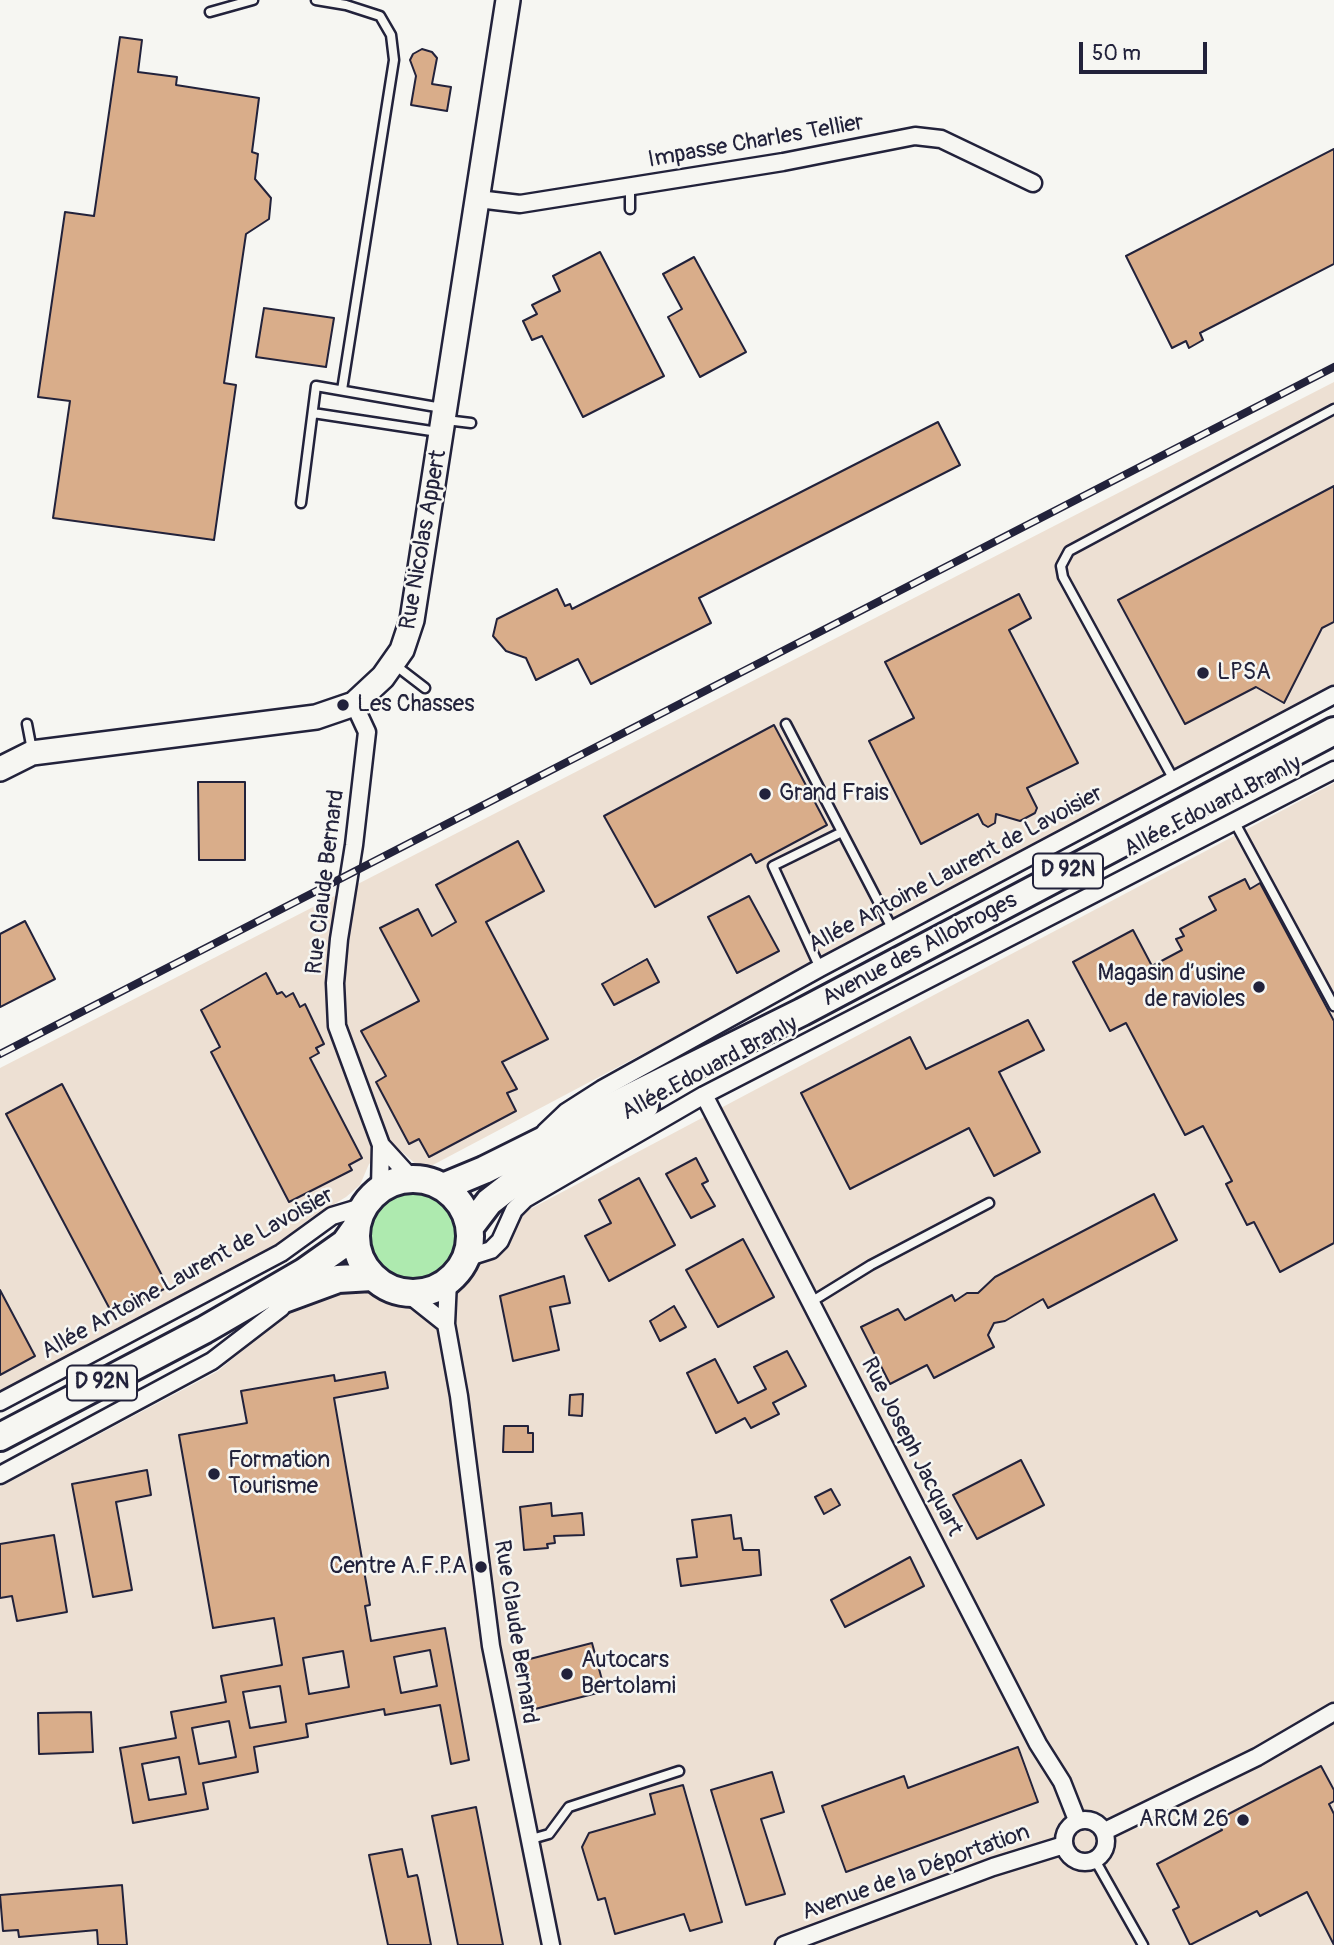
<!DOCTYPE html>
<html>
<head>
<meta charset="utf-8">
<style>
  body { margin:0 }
  #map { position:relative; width:1334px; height:1945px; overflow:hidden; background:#f6f6f2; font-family:Pangolin,sans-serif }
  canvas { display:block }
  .scale { position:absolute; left:1079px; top:42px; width:128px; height:32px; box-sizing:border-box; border:4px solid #22223b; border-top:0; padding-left:9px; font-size:21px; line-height:24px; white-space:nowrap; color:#22223b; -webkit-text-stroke:5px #f6f6f2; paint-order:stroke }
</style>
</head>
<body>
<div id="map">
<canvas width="1334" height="1945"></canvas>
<div class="scale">50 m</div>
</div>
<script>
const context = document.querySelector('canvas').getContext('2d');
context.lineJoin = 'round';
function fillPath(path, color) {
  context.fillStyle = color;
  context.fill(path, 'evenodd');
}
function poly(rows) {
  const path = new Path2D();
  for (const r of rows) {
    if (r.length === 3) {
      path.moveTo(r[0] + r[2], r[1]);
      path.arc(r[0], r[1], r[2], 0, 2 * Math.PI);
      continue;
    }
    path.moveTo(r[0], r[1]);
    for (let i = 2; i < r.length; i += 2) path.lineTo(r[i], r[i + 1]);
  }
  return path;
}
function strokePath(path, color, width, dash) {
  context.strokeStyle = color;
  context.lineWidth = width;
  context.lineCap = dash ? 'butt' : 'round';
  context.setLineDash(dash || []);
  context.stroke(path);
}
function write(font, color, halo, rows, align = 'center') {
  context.font = font + ' Pangolin,sans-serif';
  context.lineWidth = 5;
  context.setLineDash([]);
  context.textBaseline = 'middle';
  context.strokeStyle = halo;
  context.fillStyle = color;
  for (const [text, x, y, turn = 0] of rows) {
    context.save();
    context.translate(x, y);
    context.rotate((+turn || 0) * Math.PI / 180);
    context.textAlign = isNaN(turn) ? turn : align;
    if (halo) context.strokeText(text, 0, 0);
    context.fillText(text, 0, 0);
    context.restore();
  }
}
fillPath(poly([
  [1334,382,1334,688,429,1167,418,1166,394,1145,369,1164,360,1185,346,1197,308,1220,269,1251,0,1394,0,1068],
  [1334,783,1334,1945,0,1945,0,1487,218,1371,294,1307,347,1288,370,1293,391,1304,418,1305,452,1291,497,1249,517,1216]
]), '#ede0d3');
fillPath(poly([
  [412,1236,43]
]), '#aeeaaf');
const building = poly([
  [120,37,142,40,138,72,177,77,176,85,259,98,252,152,258,154,255,179,271,198,269,219,246,234,224,383,236,385,214,540,53,518,70,401,38,397,65,212,94,216,120,37],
  [422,49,432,52,437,58,432,84,451,87,447,111,411,105,416,76,410,60,413,54,422,49],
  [1334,149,1334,264,1200,333,1203,340,1189,348,1186,341,1172,348,1126,256,1334,149],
  [600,252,664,376,583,417,542,336,532,340,523,321,537,314,532,305,560,291,553,276,600,252],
  [694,257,746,352,700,377,668,317,682,309,663,274,694,257],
  [264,308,334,318,326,367,256,357,264,308],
  [938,422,960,465,699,598,711,623,591,684,578,659,536,680,526,658,506,651,493,636,497,619,557,589,565,606,570,604,572,609,938,422],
  [1334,486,1334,622,1322,628,1284,703,1256,687,1185,724,1118,600,1334,486],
  [1019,594,1031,618,1009,630,1078,763,1027,788,1037,808,1035,813,1020,821,996,814,995,823,988,827,983,824,978,814,921,844,869,741,914,718,885,662,1019,594],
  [774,725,827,825,756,863,751,854,655,907,604,816,774,725],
  [198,782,245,782,245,860,199,860,198,782],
  [518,841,544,891,486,922,548,1039,502,1062,517,1089,507,1093,516,1111,429,1157,419,1139,409,1144,376,1082,386,1076,361,1031,419,1001,380,928,418,909,432,936,456,922,436,885,518,841],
  [1245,879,1250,889,1260,883,1334,1021,1334,1243,1280,1272,1254,1222,1247,1225,1226,1184,1232,1181,1203,1126,1185,1135,1126,1023,1110,1031,1073,962,1133,930,1152,966,1182,950,1176,939,1184,936,1180,929,1216,910,1209,897,1245,879],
  [749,896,779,951,737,973,708,917,749,896],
  [25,921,55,979,0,1007,0,934,25,921],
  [647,959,659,982,614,1005,602,984,647,959],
  [266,973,277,994,282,992,286,997,293,993,300,1007,305,1004,324,1044,316,1048,319,1053,310,1058,362,1158,349,1165,352,1170,289,1202,211,1052,220,1047,201,1010,266,973],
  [1028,1020,1044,1050,999,1072,1040,1152,994,1176,969,1128,850,1189,801,1093,910,1037,926,1069,1028,1020],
  [62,1084,168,1287,113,1315,6,1114,62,1084],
  [696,1158,708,1181,702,1184,715,1206,691,1218,666,1174,696,1158],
  [639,1178,675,1245,609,1281,585,1236,611,1223,599,1200,639,1178],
  [1154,1194,1177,1240,1048,1308,1043,1299,1005,1321,994,1323,988,1335,994,1347,934,1378,927,1365,890,1384,861,1327,898,1309,905,1320,952,1295,955,1301,967,1293,978,1293,995,1277,1154,1194],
  [743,1239,774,1297,718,1327,686,1270,743,1239],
  [564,1276,570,1303,550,1307,559,1350,513,1361,500,1296,564,1276],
  [0,1290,35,1356,0,1375,0,1290],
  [674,1306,686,1327,660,1341,650,1321,674,1306],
  [787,1351,806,1386,773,1403,779,1414,751,1428,745,1418,716,1433,687,1373,715,1359,738,1403,766,1389,754,1367,787,1351],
  [385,1372,388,1388,334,1398,370,1605,365,1606,371,1641,445,1628,469,1760,451,1764,440,1705,385,1715,384,1709,306,1724,308,1737,254,1747,258,1772,203,1783,208,1809,133,1823,120,1748,176,1738,171,1712,226,1702,221,1676,282,1665,274,1618,213,1628,179,1435,247,1423,241,1391,334,1375,335,1381,385,1372],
  [430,1650,437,1686,401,1693,394,1657,430,1650],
  [343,1651,349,1687,309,1694,303,1658,343,1651],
  [280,1686,286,1722,250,1728,243,1692,280,1686],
  [229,1721,236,1757,199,1764,192,1728,229,1721],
  [179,1757,186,1794,149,1800,142,1764,179,1757],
  [583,1394,582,1416,569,1415,570,1395,583,1394],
  [504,1426,528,1426,528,1433,533,1433,533,1452,503,1452,504,1426],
  [1021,1460,1044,1505,977,1539,953,1495,1021,1460],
  [147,1470,151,1495,116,1502,132,1590,93,1597,72,1484,147,1470],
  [831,1489,840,1505,824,1514,815,1497,831,1489],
  [551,1503,552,1516,582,1513,584,1535,554,1536,555,1543,547,1544,548,1548,524,1550,520,1507,551,1503],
  [731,1515,734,1539,741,1538,743,1550,759,1550,761,1575,681,1586,677,1559,697,1557,692,1520,731,1515],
  [54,1535,67,1612,17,1621,12,1596,0,1598,0,1544,54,1535],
  [910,1557,924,1586,845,1627,831,1600,910,1557],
  [592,1643,605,1691,535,1709,522,1661,592,1643],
  [91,1712,93,1752,39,1754,38,1713,91,1712],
  [1018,1747,1038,1802,846,1872,822,1806,904,1776,908,1788,1018,1747],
  [1321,1766,1334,1790,1334,1801,1329,1804,1334,1814,1334,1945,1307,1892,1260,1916,1257,1911,1190,1945,1173,1910,1179,1907,1157,1864,1222,1830,1217,1820,1321,1766],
  [772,1772,784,1812,761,1819,785,1894,746,1905,711,1790,772,1772],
  [683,1785,722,1922,690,1931,684,1914,615,1934,605,1898,598,1900,582,1847,589,1833,655,1814,650,1794,683,1785],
  [476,1807,503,1945,458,1945,432,1816,476,1807],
  [402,1849,408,1877,417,1875,418,1878,431,1945,388,1945,369,1855,402,1849],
  [122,1885,127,1945,98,1945,97,1930,19,1937,18,1930,3,1931,0,1895,122,1885]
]);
fillPath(building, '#d9ad8a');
strokePath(building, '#22223b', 2);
const lane = poly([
  [316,0,346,5,380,16,391,35,394,60,342,390],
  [210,12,253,0],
  [630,186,630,209],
  [313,413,438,432],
  [446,420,471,423],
  [301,503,316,386,442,408],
  [395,665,425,688],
  [27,724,32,750],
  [786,724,842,832],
  [1174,780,1063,577,1061,566,1069,551,1334,409],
  [1234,821,1334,1006],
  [820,968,773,866,842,832,893,930],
  [811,1302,871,1265,989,1203],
  [528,1840,549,1834,569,1807,679,1771],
  [1095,1860,1143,1945]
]);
const street = poly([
  [478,199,520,204,783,162,915,136,941,139,1033,183],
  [354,704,367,732,354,845,339,939,335,983,337,1026,381,1145,411,1178],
  [704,1095,1038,1744,1062,1782,1077,1820],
  [545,1132,566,1112,602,1089,820,968,1334,695],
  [380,1188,381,1145],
  [466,1258,491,1250,500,1241,514,1210,525,1199,704,1095,1334,770],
  [448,1281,446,1324,459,1396,491,1646,551,1945],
  [407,1293,446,1324],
  [0,1402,281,1253,332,1216,362,1207],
  [0,1475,212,1361,281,1308,285,1299],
  [1085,1841,21],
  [1105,1831,1257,1757,1334,1712],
  [784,1945,993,1867,1064,1845]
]);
const secondary = poly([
  [0,769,32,753,316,717,354,704,383,677,402,650,412,620,508,0]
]);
const primary = poly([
  [413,1236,57],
  [443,1187,484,1170,802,1012,1334,731],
  [470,1227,489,1202,507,1188,645,1106],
  [281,1300,338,1279,372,1277],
  [0,1437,204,1330,304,1272,345,1243,355,1229]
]);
strokePath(lane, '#22223b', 13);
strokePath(street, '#22223b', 21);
strokePath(secondary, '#22223b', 28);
strokePath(primary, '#22223b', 32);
strokePath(lane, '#f6f6f2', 8);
strokePath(street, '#f6f6f2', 16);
strokePath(secondary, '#f6f6f2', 23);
strokePath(primary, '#f6f6f2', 26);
const rail = poly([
  [0,1054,1334,367]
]);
strokePath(rail, '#22223b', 8);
strokePath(rail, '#f6f6f2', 5, [16]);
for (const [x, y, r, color] of [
  [1203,673,7,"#22223b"],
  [343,705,7,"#22223b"],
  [765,794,7,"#22223b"],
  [1259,987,7,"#22223b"],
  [214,1474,7,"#22223b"],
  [481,1567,7,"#22223b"],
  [567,1674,7,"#22223b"],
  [1243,1820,7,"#22223b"]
]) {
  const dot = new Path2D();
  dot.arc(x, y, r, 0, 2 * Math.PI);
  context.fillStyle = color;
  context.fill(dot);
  strokePath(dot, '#f6f6f2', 2.5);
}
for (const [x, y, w] of [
  [1068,871,70],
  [102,1383,70]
]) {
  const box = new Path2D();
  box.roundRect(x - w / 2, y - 17.5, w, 35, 5);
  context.fillStyle = '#f6f6f2';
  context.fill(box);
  strokePath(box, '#22223b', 2);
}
write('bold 21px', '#22223b', null, [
  ["D 92N",1068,871],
  ["D 92N",102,1383]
]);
write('23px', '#22223b', '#f6f6f2', [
  ["Impasse Charles Tellier",756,142,-10],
  ["Rue Nicolas Appert",424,540,-80],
  ["Allée Edouard Branly",1213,807,-27],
  ["Allée Antoine Laurent de Lavoisier",956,870,-28],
  ["Rue Claude Bernard",326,882,-83],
  ["Avenue des Allobroges",920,950,-28],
  ["Allée Edouard Branly",710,1069,-28],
  ["Allée Antoine Laurent de Lavoisier",188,1274,-29],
  ["Rue Joseph Jacquart",911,1447,63],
  ["Rue Claude Bernard",515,1632,81],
  ["Avenue de la Déportation",916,1873,-20]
]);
write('23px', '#22223b', '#f6f6f2', [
  ["LPSA",1217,673],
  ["Les Chasses",357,705],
  ["Grand Frais",779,794],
  ["Magasin d’usine",1245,974,"right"],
  ["de ravioles",1245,1000,"right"],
  ["Formation",228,1461],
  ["Tourisme",228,1487],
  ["Centre A.F.P.A",467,1567,"right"],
  ["Autocars",581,1661],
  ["Bertolami",581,1687],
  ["ARCM 26",1229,1820,"right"]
], 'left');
</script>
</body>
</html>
